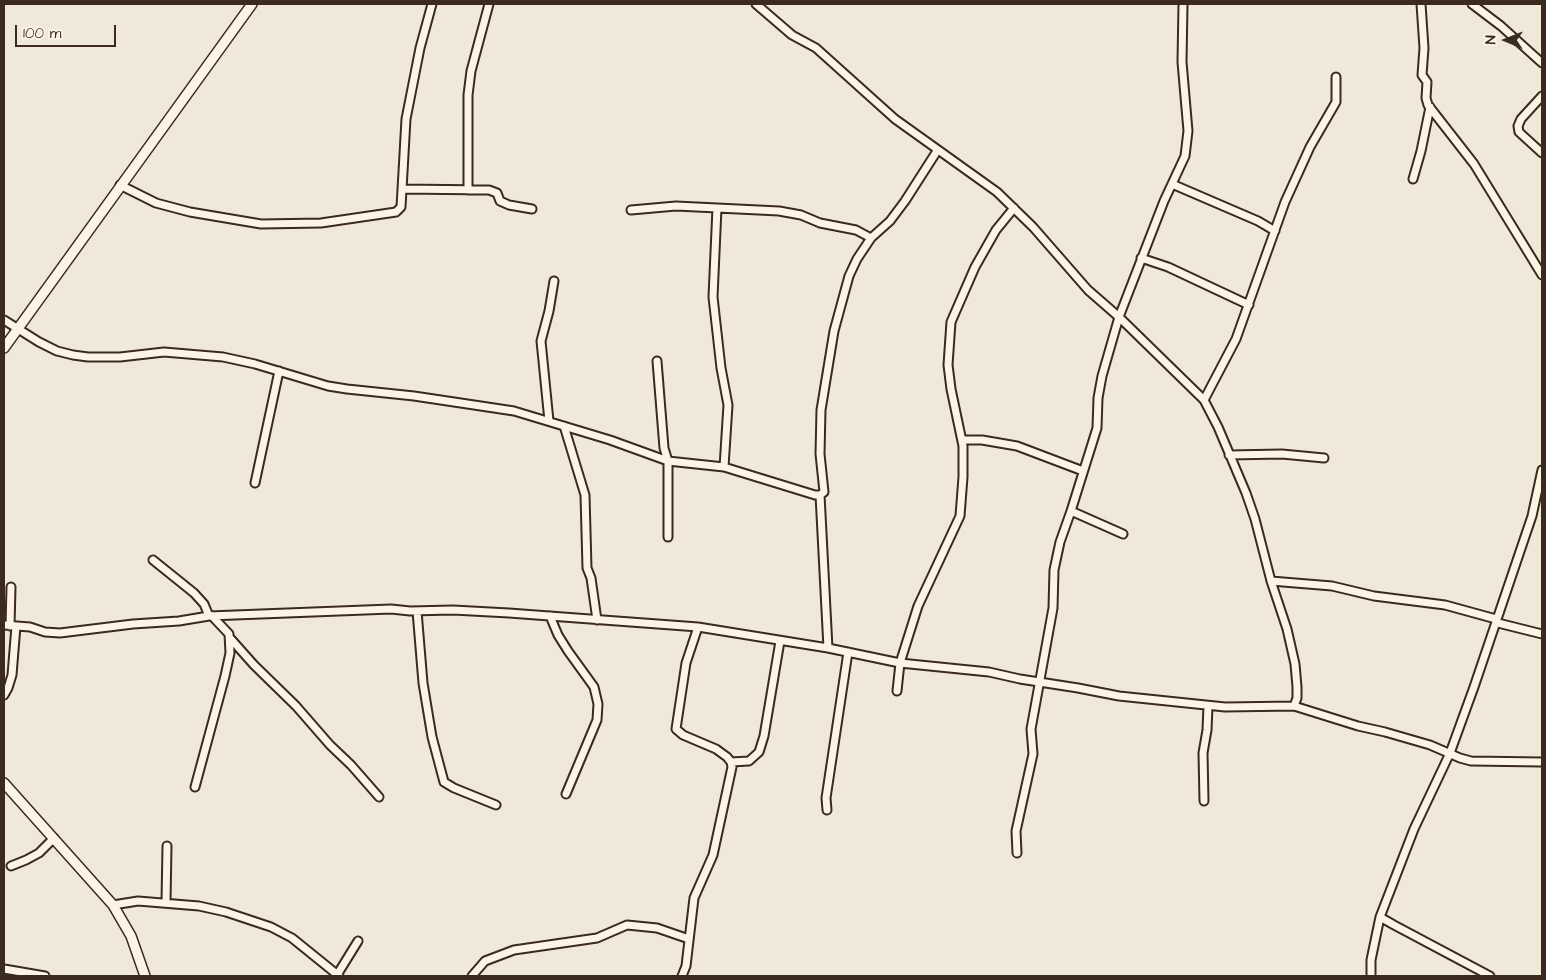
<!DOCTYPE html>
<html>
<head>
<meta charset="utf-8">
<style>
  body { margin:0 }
  #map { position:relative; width:1546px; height:980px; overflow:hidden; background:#f0e9d9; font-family:"Architects Daughter",sans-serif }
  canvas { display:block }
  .frame { position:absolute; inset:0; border:5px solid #3b2a1e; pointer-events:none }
  .north { position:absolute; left:1481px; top:15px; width:50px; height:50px; -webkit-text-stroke:4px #fcf5e5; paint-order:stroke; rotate:271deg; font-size:14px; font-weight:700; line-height:20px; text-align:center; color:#3b2a1e }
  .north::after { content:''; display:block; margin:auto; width:18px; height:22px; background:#3b2a1e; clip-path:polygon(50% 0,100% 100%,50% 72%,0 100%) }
  .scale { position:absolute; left:15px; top:25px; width:101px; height:22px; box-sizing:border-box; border:2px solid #3b2a1e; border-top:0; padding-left:6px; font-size:15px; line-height:18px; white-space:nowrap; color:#3b2a1e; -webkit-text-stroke:4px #fcf5e5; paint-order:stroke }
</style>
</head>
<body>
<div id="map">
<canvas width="1546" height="980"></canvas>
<div class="frame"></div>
<div class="north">N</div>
<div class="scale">100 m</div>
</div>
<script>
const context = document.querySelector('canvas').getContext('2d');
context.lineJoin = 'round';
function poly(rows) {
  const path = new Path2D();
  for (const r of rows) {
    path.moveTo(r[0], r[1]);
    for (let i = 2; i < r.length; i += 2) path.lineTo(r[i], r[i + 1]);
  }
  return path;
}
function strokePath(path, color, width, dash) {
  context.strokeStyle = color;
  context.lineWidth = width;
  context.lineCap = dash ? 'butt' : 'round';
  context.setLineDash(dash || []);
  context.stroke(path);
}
const minor = poly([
  [756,4,792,35,816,48,895,119,997,192,1033,227,1088,290,1119,317,1204,400,1218,427,1246,493,1255,519,1271,581,1287,629,1295,664,1297,687,1297,698,1294,706],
  [1421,4,1424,48,1422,75,1427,82,1426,98,1428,105,1474,164,1542,275],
  [1472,4,1501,26,1542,63],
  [1542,96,1521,119,1518,126,1519,132,1542,153],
  [1413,179,1421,151,1430,107],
  [1172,184,1258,221,1275,231],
  [120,185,156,203,190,212,261,224,321,223,396,212,401,207,406,119,420,48,432,4],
  [402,189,489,190,497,193,500,201,509,205,532,209],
  [468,190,468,95,471,71,489,4],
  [717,208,713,297,721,368,728,405,724,467],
  [631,210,676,206,779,211,801,215,820,223,856,230,871,238],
  [1141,258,1168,267,1249,305],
  [4,320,39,342,57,351,73,355,88,357,120,357,164,352,223,357,255,364,328,386,347,389,414,396,514,411,610,440,668,461,724,467,815,495,820,495],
  [657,361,664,448,668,461,668,537],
  [1204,400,1236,339,1285,202,1310,147,1336,102,1336,77],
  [549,421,541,341,549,311,554,281],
  [564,426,585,495,587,568,591,578,597,620],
  [962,440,982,440,1017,446,1083,471],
  [1229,455,1282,454,1324,458],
  [255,483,279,371],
  [1071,511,1123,534],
  [153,560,194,593,204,604,209,616],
  [1271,581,1332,586,1374,596,1445,605,1496,619,1498,623,1542,634],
  [417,611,423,683,432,737,444,782,454,788,496,805],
  [550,616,558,635,568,651,594,687,598,704,597,720,566,794],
  [4,625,30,627,45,632,60,633,133,624,179,621,209,616,391,609,410,611,453,610,509,613,698,627,828,648,900,663,989,672,1020,679,1078,688,1119,696,1225,707,1294,706,1358,726,1385,732,1430,745,1460,758,1471,761,1542,762],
  [10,626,11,587],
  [230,638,254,665,296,706,330,745,351,765,379,797],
  [828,648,820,495,824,492,820,454,821,410,834,331,849,276,857,259,871,238,890,221,905,201,937,151],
  [897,691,900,663,918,606,960,516,963,477,963,446,951,389,948,365,951,322,975,267,996,230,1014,208],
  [4,695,8,688,12,675,16,626],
  [731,762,749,761,759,752,764,736,780,641],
  [195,787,225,676,230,653,229,634,212,616],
  [1204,801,1203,753,1207,730,1208,706],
  [827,810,826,798,848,652],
  [1017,853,1016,831,1033,754,1031,729,1053,608,1054,570,1060,542,1071,511,1097,428,1098,398,1102,376,1119,317,1164,201,1185,156,1188,131,1182,62,1183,4],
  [11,866,26,860,39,853,54,838],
  [166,902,167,846],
  [113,905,138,901,199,906,226,912,271,927,292,938,339,976],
  [4,969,45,976],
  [337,975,358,941],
  [472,976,485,961,514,950,597,938,627,925,657,928,689,939],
  [682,976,686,966,694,898,713,855,732,767,731,762,727,757,716,749,683,735,676,729,686,663,698,627],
  [1371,976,1371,960,1380,917],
  [1490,976,1394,925,1380,917,1414,829,1450,753,1474,687,1532,516,1542,470]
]);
const major = poly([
  [4,348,252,4],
  [4,783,113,905,131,936,145,976]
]);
strokePath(minor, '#3b2a1e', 11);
strokePath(major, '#3b2a1e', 12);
strokePath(minor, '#fcf5e5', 7);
strokePath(major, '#fcf5e5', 9);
</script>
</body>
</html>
